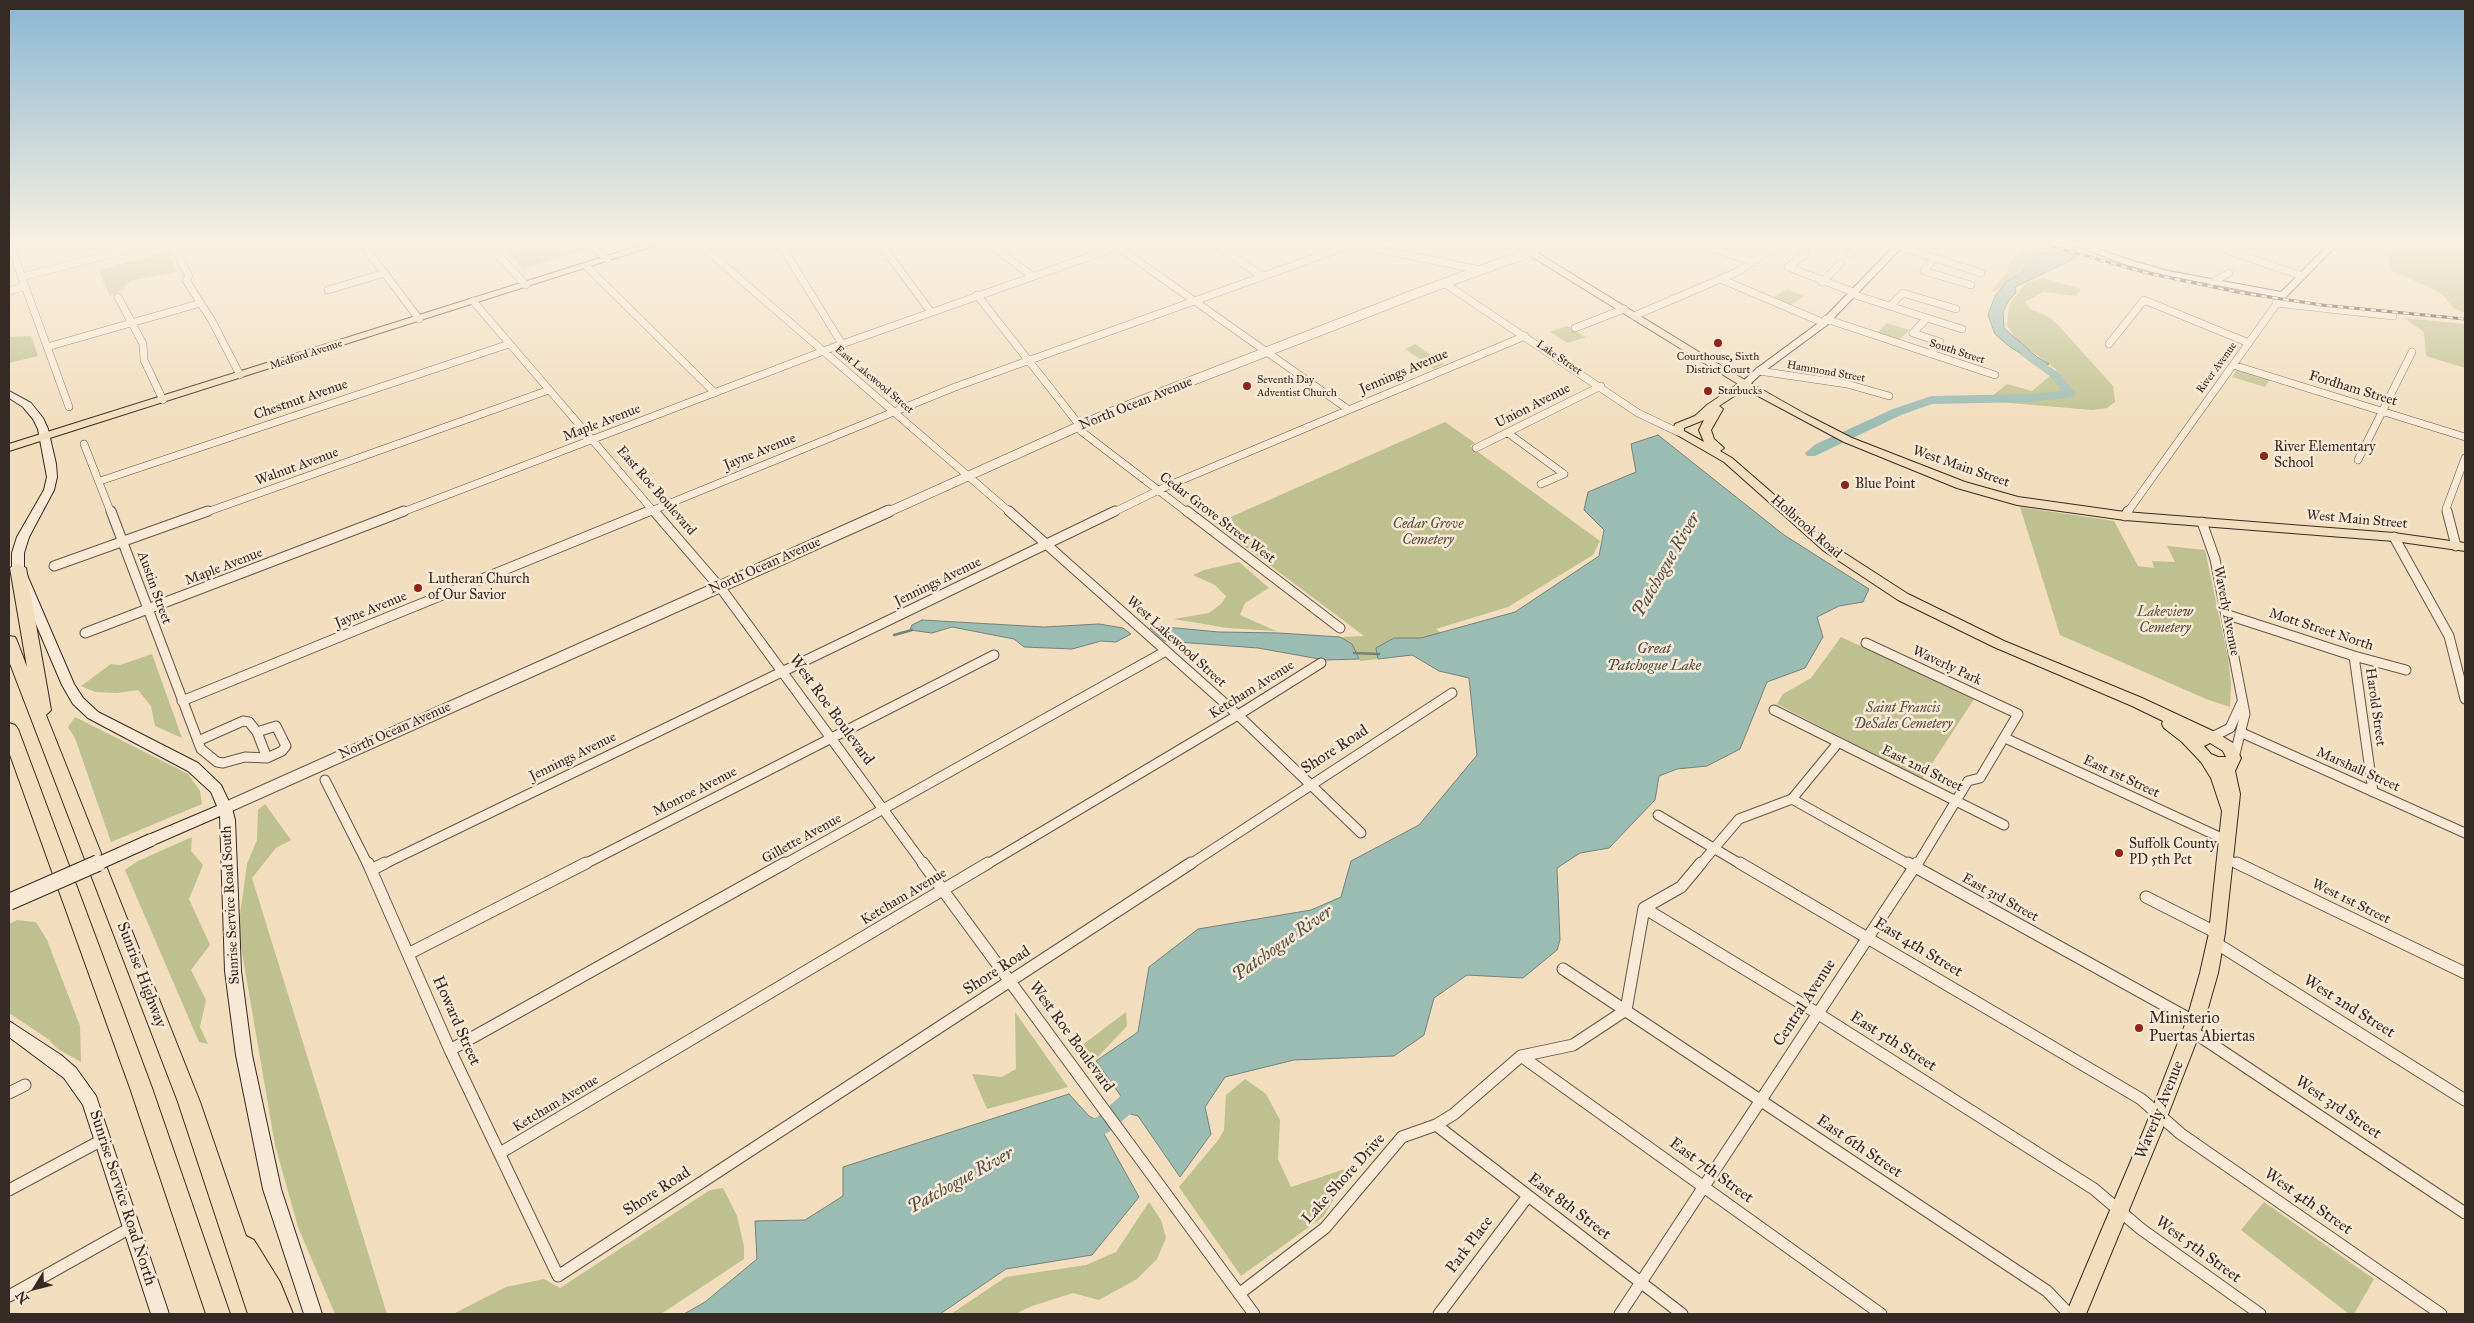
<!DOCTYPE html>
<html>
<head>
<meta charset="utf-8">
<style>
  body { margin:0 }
  #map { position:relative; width:2474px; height:1323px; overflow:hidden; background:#f2ddbe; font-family:"IM FELL Great Primer",serif }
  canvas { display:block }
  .frame { position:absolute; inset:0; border:10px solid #362a24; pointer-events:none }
  .north { position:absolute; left:10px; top:1263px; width:50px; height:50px; -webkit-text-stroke:4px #f7e9d5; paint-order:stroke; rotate:234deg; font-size:14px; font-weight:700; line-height:20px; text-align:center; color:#362a24 }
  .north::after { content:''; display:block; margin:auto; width:18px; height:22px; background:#362a24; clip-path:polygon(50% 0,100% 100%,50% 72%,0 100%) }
</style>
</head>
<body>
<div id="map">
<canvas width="2474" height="1323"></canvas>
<div class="frame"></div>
<div class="north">N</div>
</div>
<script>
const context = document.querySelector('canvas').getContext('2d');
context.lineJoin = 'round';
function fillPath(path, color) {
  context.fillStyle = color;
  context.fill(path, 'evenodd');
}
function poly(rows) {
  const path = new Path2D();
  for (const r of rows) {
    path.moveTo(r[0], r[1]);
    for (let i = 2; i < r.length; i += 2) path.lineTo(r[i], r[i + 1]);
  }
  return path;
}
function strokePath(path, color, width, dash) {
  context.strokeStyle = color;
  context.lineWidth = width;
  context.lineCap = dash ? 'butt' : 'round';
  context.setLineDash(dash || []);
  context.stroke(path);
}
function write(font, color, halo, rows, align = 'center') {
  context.font = font + ' "IM FELL Great Primer",serif';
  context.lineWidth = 5;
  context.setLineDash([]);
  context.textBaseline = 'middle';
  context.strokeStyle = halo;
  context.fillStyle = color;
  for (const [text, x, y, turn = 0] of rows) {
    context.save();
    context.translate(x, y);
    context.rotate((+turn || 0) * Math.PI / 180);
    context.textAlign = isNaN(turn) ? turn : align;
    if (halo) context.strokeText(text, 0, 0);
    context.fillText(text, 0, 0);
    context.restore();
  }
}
fillPath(poly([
  [541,242,580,242,588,249,523,269,507,252],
  [2350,242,2465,242,2465,313,2453,308,2444,296,2435,290,2390,270,2388,256],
  [2025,243,2059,251,2030,254,2031,259,2018,273,1996,291,1992,291,2008,271,2007,267],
  [169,251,177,272,132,280,124,287,124,289,110,296,98,270],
  [2042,278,2081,289,2076,296,2043,292,2025,302,2031,309,2049,317,2058,325,2113,386,2115,402,2107,408,2092,410,1986,401,2007,384,2032,391,2057,370,2018,341,2007,326,2009,305,2026,283],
  [1787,289,1805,296,1791,305,1773,298],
  [2404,318,2465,324,2465,368,2426,356,2424,332],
  [1887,323,1910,330,1899,340,1877,333],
  [1567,326,1586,337,1568,343,1550,332],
  [31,336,38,356,9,363,9,337],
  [1415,344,1444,364,1434,369,1405,349],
  [2238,368,2271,378,2265,387,2232,377],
  [1445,422,1475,443,1470,446,1600,541,1593,555,1508,607,1436,629,1441,633,1421,638,1394,638,1376,648,1378,659,1360,661,1352,644,1340,637,1364,636,1215,524],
  [2020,507,2114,521,2138,566,2154,568,2152,561,2175,562,2167,546,2205,550,2228,658,2231,683,2230,707,2206,699,2060,635],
  [1239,562,1269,588,1245,603,1240,615,1276,631,1227,628,1174,619,1209,613,1222,603,1226,596,1215,585,1193,575,1204,570],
  [1841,637,1974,699,1922,779,1777,704,1783,694,1811,678],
  [152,654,182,738,155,726,151,706,138,690,117,693,95,692,81,686,111,664,120,665],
  [75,717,188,774,200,791,202,804,111,842,75,738,68,727],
  [265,804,291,840,276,848,252,878,387,1314,335,1314,298,1227,275,1145,238,929,247,864,257,840,258,810],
  [192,837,191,851,203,865,189,899,210,945,191,970,206,1000,200,1027,208,1044,199,1042,125,870,136,862],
  [17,920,36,922,47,940,80,1026,81,1062,58,1049,48,1039,9,1013,9,924],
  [1015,1012,1068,1087,987,1109,972,1074,1002,1077,1016,1069],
  [1126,1012,1127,1026,1090,1065,1077,1049],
  [1245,1079,1266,1094,1280,1120,1278,1159,1291,1187,1354,1166,1323,1217,1241,1276,1179,1187,1219,1139,1224,1130,1226,1095],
  [723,1188,737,1216,744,1246,744,1259,661,1314,453,1314,506,1287,544,1279,560,1288,710,1190],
  [1149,1202,1161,1220,1166,1238,1157,1259,1137,1279,1099,1300,1073,1293,1032,1306,1015,1314,951,1314,1006,1277,1086,1265,1116,1252],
  [2264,1202,2374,1279,2354,1314,2349,1314,2241,1230]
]), '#bec08f');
const water = poly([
  [2050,252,2067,252,2076,255,2076,258,2015,287,2016,293,2009,300,2003,312,2004,328,2037,357,2049,364,2042,366,2010,347,1995,334,1988,315,1995,296,2006,282,2019,274,2032,259,2032,254,2050,252],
  [1658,435,1784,535,1869,589,1863,602,1839,606,1817,617,1823,637,1805,668,1767,682,1740,749,1707,766,1677,769,1659,776,1655,800,1609,848,1580,853,1557,868,1560,940,1557,950,1523,978,1467,975,1434,998,1424,1035,1394,1056,1294,1060,1225,1077,1205,1107,1211,1134,1180,1177,1138,1116,1120,1111,1121,1096,1096,1061,1138,1032,1149,967,1198,929,1311,910,1341,897,1351,861,1419,825,1477,755,1469,678,1439,671,1412,655,1378,659,1376,648,1394,638,1421,638,1515,612,1599,556,1604,530,1584,510,1588,492,1636,472,1631,444,1658,435],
  [922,620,1044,627,1099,624,1123,628,1131,634,1116,642,1101,641,1072,649,1024,647,1014,639,952,627,932,633,910,630,912,625,922,620],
  [1154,626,1219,632,1279,633,1340,637,1352,644,1359,659,1325,660,1258,648,1164,641,1150,628,1154,626],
  [1069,1094,1089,1116,1104,1124,1104,1134,1139,1197,1092,1255,1006,1269,940,1314,684,1314,705,1302,757,1259,755,1221,805,1220,843,1196,843,1167,1069,1094]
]);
fillPath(water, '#9bbcb2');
strokePath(water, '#738279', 1);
strokePath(poly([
  [894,635,912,630],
  [1354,653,1379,654]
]), '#738279', 2.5);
fillPath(poly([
  [2077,242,2088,242,2072,257,2058,264,2050,264,2050,260,2064,253,2077,242],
  [2026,351,2059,373,2076,394,2074,397,2030,402,1932,404,1901,415,1815,456,1807,456,1805,453,1816,444,1893,409,1931,396,2030,394,2062,391,2051,377,2022,356,2020,354,2026,351],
  [1133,1089,1140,1091,1143,1098,1140,1105,1111,1131,1086,1143,1079,1140,1076,1133,1079,1126,1097,1117,1126,1091,1133,1089]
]), '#9bbcb2');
const minorFar2 = poly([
  [9,242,69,407],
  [361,242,419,319],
  [486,242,526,285],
  [589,242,607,259],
  [697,242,1011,513],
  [779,242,842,344],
  [879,242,931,312],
  [987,242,1032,276],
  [1693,242,1754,262],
  [1885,242,1981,273],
  [1349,243,1480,270],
  [2214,246,2302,276],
  [296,247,314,242],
  [1118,247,1349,410],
  [1220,248,1262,276],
  [175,250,189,276,186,280,212,321,240,375],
  [1806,253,1788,267,1853,292],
  [1850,254,1862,242],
  [1934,258,1924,271,1971,285],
  [586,266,715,393],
  [22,277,158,242],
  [1723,280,1824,323],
  [1822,282,1841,263],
  [2213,282,2229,273],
  [1444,283,1638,413,1678,432],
  [328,290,385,273],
  [9,291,24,287],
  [1852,294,1927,318,1913,333,1940,342,1930,354],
  [977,295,1077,422,1081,431,1188,513],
  [118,297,143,344,144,360,163,400],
  [473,301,655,513],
  [2276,303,2393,316],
  [1890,306,1903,293,1956,309],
  [1634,316,1739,271,1781,242],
  [1927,318,1962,329],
  [1826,319,1995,375],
  [1575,328,1624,309],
  [2109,344,2144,300,2249,343],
  [47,347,201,303],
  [2233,365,2465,437],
  [1759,371,1847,384,1889,396],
  [1508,433,1564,474],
  [84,444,111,513],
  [1476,448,1601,386],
  [2358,460,2412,352],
  [100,481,509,344],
  [1541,484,1564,474],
  [204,513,549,390],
  [400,513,842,344,1131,242],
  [646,513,955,387,1353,244],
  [1112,513,1165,487,1525,336],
  [2127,513,2283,295],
  [2447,513,2446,509,2465,458]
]);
const minorFar1 = poly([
  [111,511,201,749,217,762,223,763,245,757,267,758,282,751,286,746,276,726,257,732],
  [654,511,723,591,924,865],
  [1009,511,1238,715,1361,833],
  [1187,511,1340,628],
  [2447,511,2456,546],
  [2125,516,2128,511],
  [2202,522,2215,559,2245,714,2234,758],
  [2394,537,2449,636,2465,699],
  [54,566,208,511],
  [2228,615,2354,656,2406,670],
  [85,633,404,511],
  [1866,643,2018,714,1980,778,1968,781,1917,865],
  [2354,656,2373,792],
  [182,701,649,511],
  [1774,710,2004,825],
  [2240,732,2465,833],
  [2212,737,2230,728,2242,702],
  [2005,738,2226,840],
  [198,741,243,721,249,722,257,732,267,758],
  [325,780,368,865],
  [1792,799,1910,865],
  [1658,815,1742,865],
  [2224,859,2241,865],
  [382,865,1115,511],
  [583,865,994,655],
  [783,865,1166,651],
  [986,865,1238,715,1321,663],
  [1189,865,1452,693],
  [1700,865,1739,819,1792,799,1838,743]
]);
const minor = poly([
  [368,863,450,1050,558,1276,1191,863],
  [923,863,1254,1314],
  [1740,863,2141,1099,2181,1134,2441,1314],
  [1908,863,2195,1022],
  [2237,863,2465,973],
  [371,870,385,863],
  [2146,897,2217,933],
  [1644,908,1817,1013,2094,1189,2141,1229,2260,1314],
  [2216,943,2465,1100],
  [408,954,586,863],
  [1563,969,2047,1291,2069,1314],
  [2192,1031,2465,1213],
  [450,1050,785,863],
  [1521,1056,1881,1314],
  [9,1093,25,1085],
  [1436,1125,1682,1314],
  [500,1153,988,863],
  [9,1190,104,1139],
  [1239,1294,1325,1228,1402,1137,1436,1125,1454,1114,1521,1056,1573,1045,1626,1010,1644,908,1681,887,1701,863],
  [9,1296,132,1227],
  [1439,1314,1528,1196],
  [1620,1314,1917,863]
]);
const tertiaryFar1 = poly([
  [886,513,1104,415,1420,292,1525,254,1537,249,1545,242]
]);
const tertiary = poly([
  [225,808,889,511]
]);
const secondary = poly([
  [1898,242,1907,242,1827,325,1762,373,1747,387,1741,387,1741,383,1756,369,1821,321,1898,242],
  [2066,242,2078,242,2133,261,2168,271,2281,292,2331,242,2340,242,2286,297,2283,298,2164,275,2127,265,2066,242],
  [9,391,31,403,43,418,48,429,56,464,57,477,54,490,29,537,24,553,24,568,74,684,83,698,98,712,198,763,221,785,232,808,235,820,241,971,252,1055,281,1189,322,1314,304,1314,263,1189,236,1055,225,971,220,816,151,846,146,844,144,840,146,836,217,806,211,792,188,771,88,718,73,704,62,685,12,568,12,553,17,537,44,490,47,477,38,429,33,419,23,407,9,398,9,391],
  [9,1021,61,1055,76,1068,96,1096,169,1314,151,1314,83,1105,64,1078,9,1037,9,1021]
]);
const primary = poly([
  [651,242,666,242,9,451,9,444,651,242],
  [1508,242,1520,242,1738,376,1805,414,1852,438,1965,482,2018,497,2125,512,2394,533,2465,543,2465,551,2394,541,2125,520,2017,505,1957,488,1844,442,1745,389,1719,406,1723,409,1711,430,1714,439,1724,448,1720,451,1732,458,1832,545,1908,594,2004,641,2142,698,2217,733,2233,743,2241,758,2235,771,2240,794,2225,933,2218,973,2204,1022,2162,1130,2086,1314,2066,1314,2144,1130,2186,1022,2200,973,2209,933,2222,811,2211,778,2201,762,2182,742,2164,728,2162,724,2163,721,2132,706,1994,647,1898,600,1824,551,1724,462,1672,432,1675,424,1695,416,1707,405,1738,384,1508,242],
  [1704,420,1699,430,1704,442,1684,431,1684,428,1704,420],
  [2210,743,2223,751,2226,757,2218,757,2211,754,2204,746,2210,743]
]);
const motorway = poly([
  [18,563,26,568,51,710,46,715,200,1102,246,1236,254,1240,280,1282,293,1314,248,1314,178,1102,9,661,9,636,15,637,17,641,27,667,10,568,18,563],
  [9,723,15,725,18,729,152,1088,230,1314,206,1314,130,1088,9,752,9,723]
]);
strokePath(minorFar2, '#65574a', 8);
strokePath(minorFar1, '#65574a', 11);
strokePath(minor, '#65574a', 13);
strokePath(tertiaryFar1, '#65574a', 10);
strokePath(tertiary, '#65574a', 13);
strokePath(secondary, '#362a24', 2);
strokePath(primary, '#362a24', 2);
strokePath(motorway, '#362a24', 2);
strokePath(minorFar2, '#f7e9d5', 7);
strokePath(minorFar1, '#f7e9d5', 9);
strokePath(minor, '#f7e9d5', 11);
strokePath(tertiaryFar1, '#f7e9d5', 9);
strokePath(tertiary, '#f7e9d5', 11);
fillPath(secondary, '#f7e9d5');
fillPath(primary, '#f2ddbe');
fillPath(motorway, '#f2ddbe');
const rail = poly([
  [2037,242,2147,273,2242,293,2322,305,2465,319]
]);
strokePath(rail, '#362a24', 3);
strokePath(rail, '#f7e9d5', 2, [5.5]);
const secondaryBridgeFar1 = poly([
  [95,865,151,840]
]);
const secondaryBridge = poly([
  [9,902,98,863]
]);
strokePath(secondaryBridgeFar1, '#362a24', 14, []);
strokePath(secondaryBridge, '#362a24', 18, []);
strokePath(secondaryBridgeFar1, '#f7e9d5', 12);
strokePath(secondaryBridge, '#f7e9d5', 16);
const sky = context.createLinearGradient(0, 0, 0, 427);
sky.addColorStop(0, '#89b7d2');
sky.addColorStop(0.57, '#f9f0e2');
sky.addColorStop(1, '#f9f0e200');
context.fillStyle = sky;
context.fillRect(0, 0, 2474, 427);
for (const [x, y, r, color] of [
  [1718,343,5,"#8f2418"],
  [1247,386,5,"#8f2418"],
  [1708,391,5,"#8f2418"],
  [2264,456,5,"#8f2418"],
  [1845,485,5,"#8f2418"],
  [418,588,5,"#8f2418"],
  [2119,853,5,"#8f2418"],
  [2139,1028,5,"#8f2418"]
]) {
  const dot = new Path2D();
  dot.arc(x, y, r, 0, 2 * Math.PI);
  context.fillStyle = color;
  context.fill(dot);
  strokePath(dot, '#f7e9d5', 2);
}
write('11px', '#362a24', '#f7e9d5', [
  ["South Street",1957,352,18],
  ["Medford Avenue",306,355,-18],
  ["Lake Street",1559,358,34],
  ["River Avenue",2217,368,-54],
  ["Hammond Street",1826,372,10],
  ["East Lakewood Street",874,380,40]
]);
write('11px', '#362a24', '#f7e9d5', [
  ["Courthouse, Sixth",1718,357,"center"],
  ["District Court",1718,370,"center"],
  ["Seventh Day",1257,380],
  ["Adventist Church",1257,393],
  ["Starbucks",1718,391]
], 'left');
write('14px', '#362a24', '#f7e9d5', [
  ["Jennings Avenue",1404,372,-23],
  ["Fordham Street",2353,389,17],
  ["Chestnut Avenue",301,400,-19],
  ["North Ocean Avenue",1136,404,-22],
  ["Union Avenue",1533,406,-27],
  ["Maple Avenue",602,423,-21],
  ["Jayne Avenue",760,452,-22],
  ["Walnut Avenue",297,467,-20],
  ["West Main Street",1961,467,19],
  ["East Roe Boulevard",656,491,49],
  ["Cedar Grove Street West",1217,518,37],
  ["West Main Street",2357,520,5],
  ["Holbrook Road",1806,527,41],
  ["North Ocean Avenue",765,566,-24],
  ["Maple Avenue",224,567,-21],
  ["Jennings Avenue",938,582,-26],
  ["Austin Street",154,588,70],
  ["Jayne Avenue",371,610,-22],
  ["Waverly Avenue",2226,611,79],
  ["Mott Street North",2321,630,18],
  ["West Lakewood Street",1176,642,42],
  ["Waverly Park",1947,666,25],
  ["Ketcham Avenue",1252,690,-32],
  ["Harold Street",2375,707,82],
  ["North Ocean Avenue",395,731,-24],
  ["Jennings Avenue",573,757,-26],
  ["East 2nd Street",1922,769,26],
  ["Marshall Street",2358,770,24],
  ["East 1st Street",2121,777,25],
  ["Monroe Avenue",695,792,-27],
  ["Gillette Avenue",802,839,-29],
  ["Ketcham Avenue",904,897,-31],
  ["East 3rd Street",2000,898,29],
  ["West 1st Street",2351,902,26],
  ["Sunrise Service Road South",231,905,-93],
  ["Ketcham Avenue",556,1104,-31]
]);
write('14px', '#362a24', '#f7e9d5', [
  ["River Elementary",2274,448],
  ["School",2274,464],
  ["Blue Point",1855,485],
  ["Lutheran Church",428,580],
  ["of Our Savior",428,596],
  ["Suffolk County",2129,845],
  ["PD 5th Pct",2129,861]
], 'left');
write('italic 14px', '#58503f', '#f7e9d5', [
  ["Cedar Grove",1428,525],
  ["Cemetery",1428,541],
  ["Lakeview",2165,613],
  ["Cemetery",2165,629],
  ["Saint Francis",1903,709],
  ["DeSales Cemetery",1903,725]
]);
write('italic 15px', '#4f4e48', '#f7e9d5', [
  ["Great",1654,649],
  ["Patchogue Lake",1654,666]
]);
write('16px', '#362a24', '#f7e9d5', [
  ["West Roe Boulevard",831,710,54],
  ["Shore Road",1335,750,-33],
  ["East 4th Street",1918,948,31],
  ["Shore Road",997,971,-33],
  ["Sunrise Highway",141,975,69],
  ["Central Avenue",1805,1003,-57],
  ["West 2nd Street",2349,1007,32],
  ["Howard Street",456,1021,66],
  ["West Roe Boulevard",1071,1037,54],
  ["East 5th Street",1893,1042,32],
  ["West 3rd Street",2338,1108,34],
  ["Waverly Avenue",2160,1110,-68],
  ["East 6th Street",1859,1147,34],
  ["East 7th Street",1711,1171,36],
  ["Lake Shore Drive",1344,1179,-48],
  ["Shore Road",657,1192,-33],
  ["Sunrise Service Road North",122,1198,72],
  ["West 4th Street",2308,1202,35],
  ["East 8th Street",1569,1207,37],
  ["Park Place",1470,1245,-53],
  ["West 5th Street",2198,1250,36]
]);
write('16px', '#362a24', '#f7e9d5', [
  ["Ministerio",2149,1019],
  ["Puertas Abiertas",2149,1037]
], 'left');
write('italic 18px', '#4f4e48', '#f7e9d5', [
  ["Patchogue River",1667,565,-60],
  ["Patchogue River",1283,944,-35],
  ["Patchogue River",961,1181,-29]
]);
</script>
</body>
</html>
